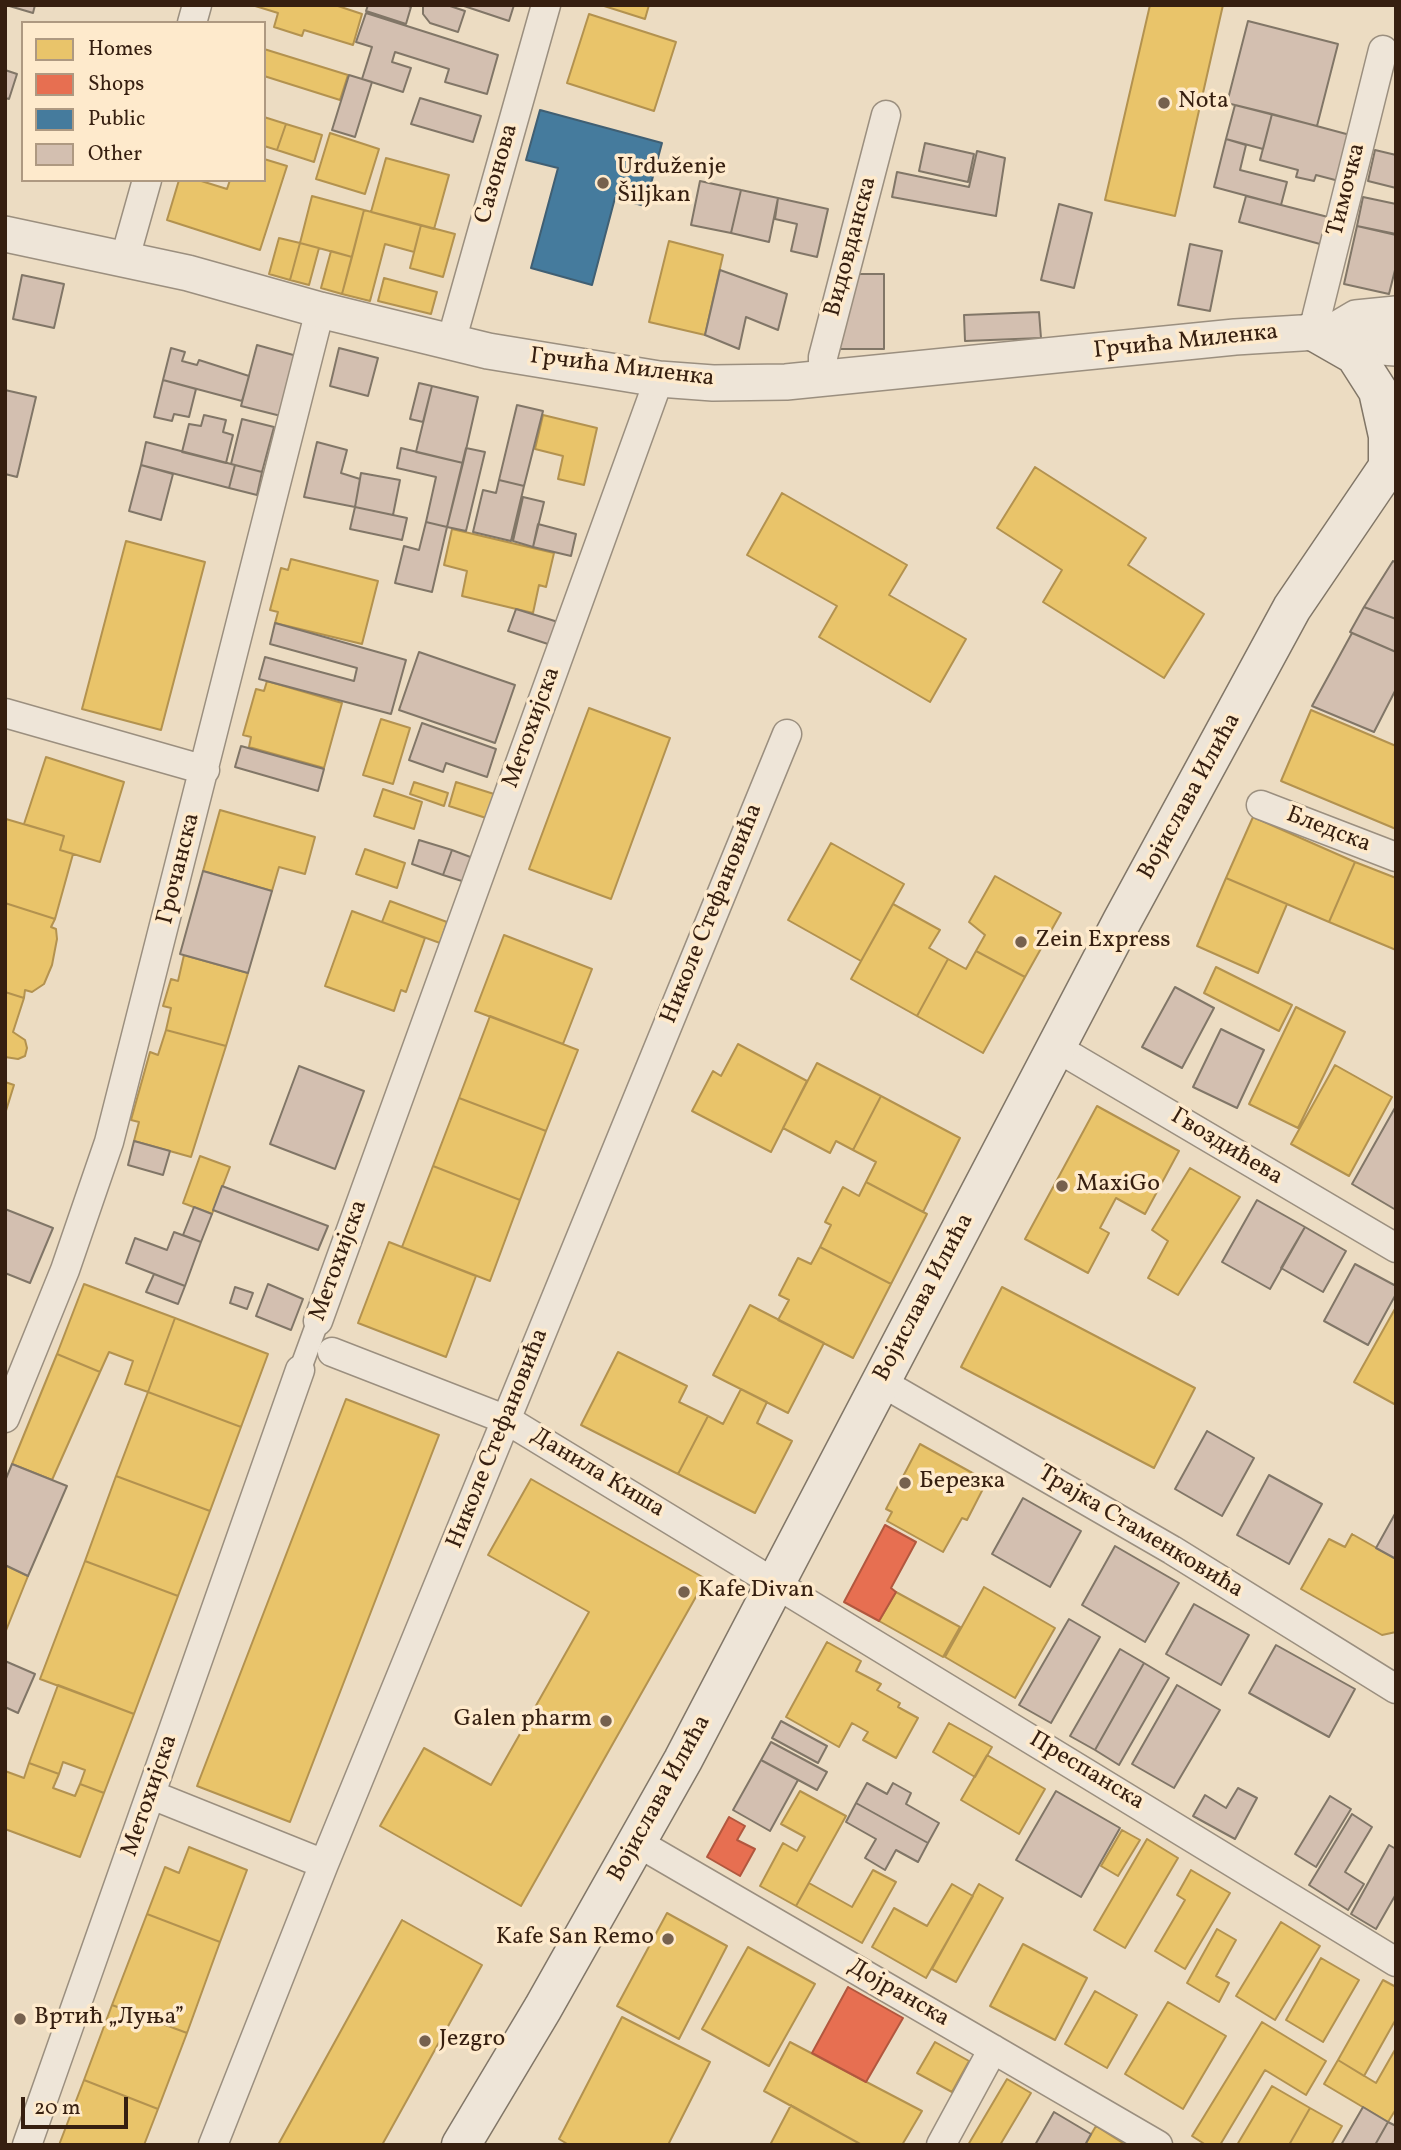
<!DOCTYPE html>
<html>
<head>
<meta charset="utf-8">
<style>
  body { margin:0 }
  #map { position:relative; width:1401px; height:2150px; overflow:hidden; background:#ecdcc2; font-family:Vollkorn,serif }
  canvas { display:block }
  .frame { position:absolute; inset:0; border:7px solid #361f10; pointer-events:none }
  .legend { position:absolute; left:21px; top:21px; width:245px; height:161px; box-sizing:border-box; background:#feeacc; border:2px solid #ae9981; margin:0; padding:9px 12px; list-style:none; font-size:21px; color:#361f10 }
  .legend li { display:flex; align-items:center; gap:14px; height:35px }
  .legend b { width:35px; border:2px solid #ae9981 }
  .scale { position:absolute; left:21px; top:2097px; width:107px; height:32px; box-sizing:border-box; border:4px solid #361f10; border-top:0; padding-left:9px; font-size:21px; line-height:24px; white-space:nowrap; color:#361f10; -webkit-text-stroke:5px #feeacc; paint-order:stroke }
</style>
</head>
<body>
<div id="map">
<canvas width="1401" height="2150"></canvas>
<div class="frame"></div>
<ul class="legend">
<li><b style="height:19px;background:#e9c46a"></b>Homes</li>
<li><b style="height:19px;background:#e76f51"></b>Shops</li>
<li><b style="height:19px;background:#457b9d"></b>Public</li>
<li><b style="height:19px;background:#d3bfb0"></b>Other</li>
</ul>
<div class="scale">20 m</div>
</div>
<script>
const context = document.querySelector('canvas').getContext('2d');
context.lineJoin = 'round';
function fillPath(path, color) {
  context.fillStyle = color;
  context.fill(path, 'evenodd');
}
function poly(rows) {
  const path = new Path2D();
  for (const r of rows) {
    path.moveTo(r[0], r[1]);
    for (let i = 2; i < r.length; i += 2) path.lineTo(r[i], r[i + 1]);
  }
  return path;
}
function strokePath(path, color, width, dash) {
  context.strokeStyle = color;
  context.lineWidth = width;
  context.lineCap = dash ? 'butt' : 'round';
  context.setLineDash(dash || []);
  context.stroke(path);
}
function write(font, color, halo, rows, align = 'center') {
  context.font = font + ' Vollkorn,serif';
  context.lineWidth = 7;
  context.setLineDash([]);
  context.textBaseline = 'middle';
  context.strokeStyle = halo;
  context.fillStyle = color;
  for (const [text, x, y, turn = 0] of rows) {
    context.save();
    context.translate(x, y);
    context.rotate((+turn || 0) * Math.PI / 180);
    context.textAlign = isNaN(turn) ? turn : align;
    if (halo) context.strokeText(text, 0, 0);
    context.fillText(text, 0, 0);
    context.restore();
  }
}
const homes = poly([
  [252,5,335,5,362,14,353,45,304,30,302,36,274,27,278,13,252,5],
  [601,5,649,5,645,19,601,5],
  [1150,5,1223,5,1175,216,1105,200,1150,5],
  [589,14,676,42,654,111,567,83,589,14],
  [264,49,348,75,340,100,264,76,264,49],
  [264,117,286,124,277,150,264,146,264,117],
  [286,124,322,135,314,162,277,150,286,124],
  [330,133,379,149,365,194,316,179,330,133],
  [386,158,449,175,434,229,371,212,386,158],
  [264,159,287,166,260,250,167,220,179,180,198,180,227,189,230,180,264,180,264,159],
  [312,196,364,210,352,257,300,243,312,196],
  [364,210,421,225,414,252,385,244,370,301,342,294,364,210],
  [421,225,455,234,443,277,410,268,421,225],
  [279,238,300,243,290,280,269,274,279,238],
  [669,241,723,255,705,335,649,322,669,241],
  [300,243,319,248,309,285,290,280,300,243],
  [331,251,352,257,342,294,321,288,331,251],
  [384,278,437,292,431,314,378,301,384,278],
  [543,415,597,428,584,485,558,479,563,456,535,449,543,415],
  [1035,467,1146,538,1128,565,1204,614,1164,678,1043,602,1062,570,997,528,1035,467],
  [782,493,907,565,889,595,966,639,930,702,819,637,837,606,747,555,782,493],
  [452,529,554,553,546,587,539,585,533,613,462,596,467,571,444,565,452,529],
  [126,541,205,562,161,730,82,709,126,541],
  [291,559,378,581,362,644,275,623,278,612,270,610,281,568,288,570,291,559],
  [267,681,342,703,324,768,249,747,251,737,243,735,256,689,264,691,267,681],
  [589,708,670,738,611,899,529,869,589,708],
  [1311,710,1396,746,1396,829,1281,781,1311,710],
  [381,719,410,728,393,784,363,775,381,719],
  [46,757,124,782,100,862,60,850,64,836,24,824,46,757],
  [414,782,448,793,444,806,410,794,414,782],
  [456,782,494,794,486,818,449,806,456,782],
  [383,789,422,802,414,829,374,816,383,789],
  [220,810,315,837,305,874,279,867,272,891,203,871,220,810],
  [1253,817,1355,862,1329,922,1226,878,1253,817],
  [6,819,64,836,60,850,73,854,55,919,5,903,6,819],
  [831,843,904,884,861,961,788,920,831,843],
  [365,849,405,863,397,888,356,874,365,849],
  [1355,862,1396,878,1396,950,1329,922,1355,862],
  [995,876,1061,913,1025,977,976,951,985,935,969,922,995,876],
  [1226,878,1287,904,1258,973,1197,946,1226,878],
  [390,901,447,922,440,943,382,922,390,901],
  [5,903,55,919,51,927,56,929,57,939,52,965,44,984,32,992,25,990,24,998,5,992,5,903],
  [893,904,940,930,929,948,948,959,917,1016,851,979,893,904],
  [352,911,425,938,406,992,401,990,394,1011,325,986,352,911],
  [504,935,592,969,563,1044,475,1011,504,935],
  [976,951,1025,977,983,1053,917,1016,948,959,966,969,976,951],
  [184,955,248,973,226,1046,166,1030,171,1008,163,1006,171,979,178,981,184,955],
  [1216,967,1292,1005,1279,1031,1204,993,1216,967],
  [5,992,24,998,13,1032,25,1040,27,1048,25,1056,18,1059,5,1057,5,992],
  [1296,1007,1345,1032,1298,1128,1249,1104,1296,1007],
  [490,1016,578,1050,546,1131,459,1098,490,1016],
  [166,1030,226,1046,191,1157,134,1141,139,1122,131,1120,150,1052,158,1055,166,1030],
  [738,1044,807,1081,771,1152,692,1111,713,1071,721,1076,738,1044],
  [817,1063,881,1096,853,1150,836,1141,830,1153,783,1128,817,1063],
  [1335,1065,1392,1097,1349,1176,1291,1144,1335,1065],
  [5,1082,14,1085,5,1114,5,1082],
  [881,1096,960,1138,923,1212,866,1182,876,1162,853,1150,881,1096],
  [459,1098,546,1131,520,1200,433,1166,459,1098],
  [1097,1106,1179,1151,1145,1214,1116,1198,1100,1228,1109,1233,1088,1273,1025,1239,1097,1106],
  [200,1156,230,1167,212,1214,183,1203,200,1156],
  [433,1166,520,1200,490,1281,402,1247,433,1166],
  [1190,1168,1240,1197,1178,1295,1148,1278,1168,1241,1152,1230,1190,1168],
  [866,1182,927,1214,891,1284,820,1247,831,1225,825,1222,843,1187,859,1196,866,1182],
  [389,1242,476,1276,446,1357,358,1323,389,1242],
  [820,1247,891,1284,853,1358,778,1320,789,1300,779,1295,798,1258,811,1264,820,1247],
  [84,1284,175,1318,148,1392,125,1384,133,1361,109,1352,100,1372,57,1354,84,1284],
  [1002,1287,1195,1388,1154,1468,961,1367,1002,1287],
  [750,1305,824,1343,788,1413,713,1375,750,1305],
  [1396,1307,1396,1405,1354,1382,1396,1307],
  [175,1318,268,1354,241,1427,148,1392,175,1318],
  [618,1352,687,1386,679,1402,708,1416,678,1474,581,1425,618,1352],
  [57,1354,100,1372,52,1480,12,1464,57,1354],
  [741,1389,767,1402,757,1423,792,1441,755,1513,678,1474,708,1416,723,1424,741,1389],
  [148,1392,241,1427,210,1511,116,1476,148,1392],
  [346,1399,439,1435,290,1822,197,1786,346,1399],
  [920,1444,987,1481,967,1520,962,1518,943,1552,887,1521,892,1512,886,1509,920,1444],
  [116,1476,210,1511,178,1596,85,1561,116,1476],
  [531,1479,706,1579,521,1906,380,1826,424,1748,491,1785,589,1612,488,1555,531,1479],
  [1352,1534,1396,1559,1396,1632,1382,1635,1301,1589,1329,1539,1345,1547,1352,1534],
  [85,1561,178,1596,134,1714,40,1679,85,1561],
  [5,1565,28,1576,5,1633,5,1565],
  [984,1587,1055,1628,1015,1698,945,1657,984,1587],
  [896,1592,960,1627,943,1657,879,1621,896,1592],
  [827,1642,861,1661,856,1671,881,1684,877,1690,900,1703,898,1707,918,1718,896,1758,863,1740,868,1732,852,1723,839,1747,786,1717,827,1642],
  [58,1685,134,1714,104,1793,80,1784,85,1770,63,1762,59,1774,29,1763,58,1685],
  [949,1723,992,1747,975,1777,933,1752,949,1723],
  [987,1755,1045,1789,1019,1834,961,1800,987,1755],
  [29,1763,59,1774,53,1788,75,1796,80,1784,104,1793,80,1857,5,1829,5,1771,24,1778,29,1763],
  [800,1791,846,1816,796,1906,760,1886,783,1843,797,1851,805,1837,781,1824,800,1791],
  [1122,1830,1140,1840,1118,1876,1101,1866,1122,1830],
  [1147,1839,1178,1858,1125,1948,1094,1930,1147,1839],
  [189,1847,247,1870,220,1942,147,1914,165,1867,179,1873,189,1847],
  [873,1870,896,1882,862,1943,796,1906,809,1883,852,1907,873,1870],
  [1191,1870,1230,1893,1185,1969,1155,1951,1185,1900,1177,1895,1191,1870],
  [952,1884,973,1896,926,1978,872,1947,894,1908,927,1926,952,1884],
  [979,1884,1003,1898,956,1982,932,1969,979,1884],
  [667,1913,727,1946,679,2039,617,2006,667,1913],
  [147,1914,220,1942,187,2033,112,2005,147,1914],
  [402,1920,482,1965,382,2145,278,2145,402,1920],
  [1281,1922,1320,1946,1275,2020,1236,1996,1281,1922],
  [1217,1929,1236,1940,1216,1976,1229,1983,1219,2002,1187,1983,1217,1929],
  [1023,1944,1087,1978,1055,2040,990,2006,1023,1944],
  [748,1947,815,1984,769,2066,702,2029,748,1947],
  [1321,1958,1359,1980,1323,2042,1286,2020,1321,1958],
  [1383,1980,1396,1987,1396,2019,1364,2076,1338,2060,1383,1980],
  [1095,1991,1137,2015,1107,2068,1065,2044,1095,1991],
  [1168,2002,1226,2036,1183,2109,1125,2074,1168,2002],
  [112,2005,187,2033,158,2109,84,2080,112,2005],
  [622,2017,710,2062,668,2145,569,2145,559,2139,622,2017],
  [1262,2022,1326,2061,1306,2095,1265,2070,1220,2145,1206,2145,1192,2136,1262,2022],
  [790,2042,922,2111,902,2145,862,2145,764,2091,790,2042],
  [935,2042,969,2061,952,2092,917,2073,935,2042],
  [1396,2048,1396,2109,1388,2122,1324,2084,1338,2060,1376,2083,1396,2048],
  [1007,2079,1031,2093,1000,2145,968,2145,1007,2079],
  [84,2080,158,2109,144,2145,59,2145,84,2080],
  [1272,2086,1310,2108,1289,2145,1237,2145,1272,2086],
  [791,2105,862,2145,770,2145,791,2105],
  [1310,2108,1342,2126,1331,2145,1289,2145,1310,2108],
  [1096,2126,1126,2145,1085,2145,1096,2126]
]);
fillPath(homes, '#e9c46a');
strokePath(homes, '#b3924f', 2);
const shops = poly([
  [885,1525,916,1542,891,1588,896,1592,879,1621,844,1602,885,1525],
  [729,1817,745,1826,737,1840,755,1849,740,1876,707,1857,729,1817],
  [848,1987,903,2018,866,2082,812,2053,848,1987]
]);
fillPath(shops, '#e76f51');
strokePath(shops, '#b2573e', 2);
const public = poly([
  [540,110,662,143,645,206,615,198,592,285,531,268,558,168,526,160,540,110]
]);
fillPath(public, '#457b9d');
strokePath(public, '#405f73', 2);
const building = poly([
  [6,5,35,5,33,13,6,5],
  [368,5,406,5,411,7,406,24,366,11,368,5],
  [423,5,447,5,465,11,458,32,430,23,423,14,423,5],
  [461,5,514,5,509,21,461,5],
  [366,13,498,55,487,94,445,82,449,69,395,52,392,62,411,68,403,92,362,79,372,47,356,42,366,13],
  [1248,21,1338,44,1317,126,1227,103,1248,21],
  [5,70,17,74,9,99,5,98,5,70],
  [349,75,372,82,355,137,332,130,349,75],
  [420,98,481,116,473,142,411,124,420,98],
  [1235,105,1272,114,1263,149,1226,139,1235,105],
  [1272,114,1350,135,1339,181,1316,175,1314,181,1296,177,1298,170,1260,160,1272,114],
  [1226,139,1246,145,1240,170,1287,182,1281,205,1214,187,1226,139],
  [925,143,974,154,968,182,919,171,925,143],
  [1375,150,1396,155,1396,188,1368,181,1375,150],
  [977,151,1005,158,996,216,892,197,897,172,969,187,977,151],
  [700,181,741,190,731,233,691,225,700,181],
  [741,190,778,198,769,242,731,233,741,190],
  [1246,196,1328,217,1320,244,1239,222,1246,196],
  [1363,197,1396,204,1396,234,1357,226,1363,197],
  [778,198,828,209,817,257,791,251,797,224,775,219,778,198],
  [1059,204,1092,213,1074,288,1041,280,1059,204],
  [1357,226,1396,235,1396,266,1389,294,1344,284,1357,226],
  [1190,244,1222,251,1210,311,1178,305,1190,244],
  [720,270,787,294,778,330,746,317,739,349,705,335,720,270],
  [852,274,884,274,884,349,834,349,852,274],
  [22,275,64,284,54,328,13,319,22,275],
  [1039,312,1041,338,965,341,964,315,1039,312],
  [257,345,297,356,281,416,241,406,257,345],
  [171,348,185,352,182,361,197,365,199,360,249,376,242,401,163,380,171,348],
  [339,348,378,358,368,396,330,386,339,348],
  [163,380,196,389,189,417,174,414,172,421,154,417,163,380],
  [419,383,432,386,423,422,410,419,419,383],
  [432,386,478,397,463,463,416,452,432,386],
  [5,390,36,397,17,477,5,474,5,390],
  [517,405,543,411,524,486,499,480,517,405],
  [204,415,226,420,223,432,233,435,226,463,182,452,189,424,201,426,204,415],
  [242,419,274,427,262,472,231,464,242,419],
  [146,442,235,465,229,488,141,465,146,442],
  [317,442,347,450,341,473,360,479,355,507,304,497,317,442],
  [401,448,463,463,447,527,426,522,436,477,397,468,401,448],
  [466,448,485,452,466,531,447,527,466,448],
  [141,465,173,474,161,520,129,511,141,465],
  [235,465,262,472,257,495,229,488,235,465],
  [361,473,400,480,393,515,355,507,361,473],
  [499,480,524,486,511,541,473,532,483,490,496,493,499,480],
  [523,497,544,502,533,547,513,541,523,497],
  [355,507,407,518,402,540,350,529,355,507],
  [426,522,447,527,432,592,395,583,404,546,419,550,426,522],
  [538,524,576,534,571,556,533,547,538,524],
  [1393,561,1396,563,1396,619,1364,607,1393,561],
  [1364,607,1396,619,1396,652,1350,632,1364,607],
  [516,609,558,622,551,645,508,631,516,609],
  [275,623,406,660,391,714,259,679,265,657,354,681,357,668,270,644,275,623],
  [1352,633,1396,652,1396,689,1374,732,1312,706,1352,633],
  [419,652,515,685,495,743,399,710,419,652],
  [422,723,496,749,487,777,446,763,443,772,409,760,422,723],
  [241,746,324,769,318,791,235,767,241,746],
  [419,840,452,850,443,875,412,864,419,840],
  [452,850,473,858,465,882,443,875,452,850],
  [203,871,272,891,248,973,180,954,203,871],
  [1175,987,1214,1008,1182,1068,1142,1047,1175,987],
  [1221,1029,1264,1050,1237,1108,1193,1087,1221,1029],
  [299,1066,364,1091,335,1169,270,1144,299,1066],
  [1396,1106,1396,1210,1352,1184,1396,1106],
  [134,1141,170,1151,163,1175,128,1165,134,1141],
  [222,1186,328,1226,318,1250,213,1210,222,1186],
  [1257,1200,1305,1227,1270,1289,1222,1262,1257,1200],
  [194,1207,212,1214,201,1242,183,1235,194,1207],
  [5,1209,53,1228,30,1283,5,1273,5,1209],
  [1305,1227,1346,1251,1323,1292,1281,1268,1305,1227],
  [174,1232,201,1242,185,1286,126,1263,135,1238,167,1250,174,1232],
  [1355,1264,1396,1286,1396,1294,1368,1345,1324,1321,1355,1264],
  [154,1274,185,1286,178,1304,146,1292,154,1274],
  [268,1284,303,1299,291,1330,256,1316,268,1284],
  [235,1287,253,1293,247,1309,230,1303,235,1287],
  [1207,1431,1254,1458,1222,1516,1175,1489,1207,1431],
  [12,1464,67,1486,28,1576,5,1565,5,1481,12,1464],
  [1269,1475,1322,1504,1289,1564,1237,1535,1269,1475],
  [1023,1498,1081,1531,1050,1587,992,1554,1023,1498],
  [1396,1512,1396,1559,1376,1548,1396,1512],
  [1115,1546,1179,1583,1145,1642,1082,1605,1115,1546],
  [1194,1604,1249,1635,1221,1685,1166,1654,1194,1604],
  [1069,1619,1100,1637,1051,1723,1019,1705,1069,1619],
  [1276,1645,1355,1689,1329,1737,1249,1693,1276,1645],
  [1120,1649,1144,1663,1095,1750,1070,1736,1120,1649],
  [5,1661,35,1674,18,1713,5,1707,5,1661],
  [1144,1663,1169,1678,1119,1765,1095,1750,1144,1663],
  [1177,1685,1220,1710,1174,1788,1132,1764,1177,1685],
  [781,1721,827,1746,818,1763,772,1738,781,1721],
  [771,1742,827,1772,817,1790,761,1760,771,1742],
  [761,1760,798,1780,770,1831,733,1810,761,1760],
  [867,1783,887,1794,893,1783,911,1793,906,1804,939,1823,928,1843,856,1803,867,1783],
  [1238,1788,1257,1798,1235,1839,1193,1816,1205,1795,1226,1808,1238,1788],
  [1056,1791,1120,1828,1081,1897,1016,1860,1056,1791],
  [1330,1796,1351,1809,1316,1867,1295,1854,1330,1796],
  [856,1803,928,1843,918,1862,896,1850,885,1870,865,1858,876,1839,846,1822,856,1803],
  [1352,1814,1372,1827,1345,1872,1364,1884,1348,1910,1309,1885,1352,1814],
  [1389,1845,1396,1849,1396,1894,1376,1929,1351,1914,1389,1845],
  [1363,2107,1388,2122,1375,2145,1341,2145,1363,2107],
  [1054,2112,1091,2134,1085,2145,1035,2145,1054,2112],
  [1388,2122,1396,2126,1396,2145,1375,2145,1388,2122]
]);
fillPath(building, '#d3bfb0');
strokePath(building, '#817667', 2);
const pedestrian = poly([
  [300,1370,318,1321]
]);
const minor = poly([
  [192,23,197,5],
  [125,258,147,180],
  [1313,331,1383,50],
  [451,342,546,5],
  [823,379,823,357,886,115],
  [5,713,205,770],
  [1261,805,1396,857],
  [1057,1048,1396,1248],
  [318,1321,659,379],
  [332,1352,507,1420,1396,1962],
  [881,1382,1172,1550,1396,1689],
  [5,1418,65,1270,109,1142,320,310],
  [152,1795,324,1864],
  [638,1843,1158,2145],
  [27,2145,300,1370],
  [213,2145,324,1864,787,734],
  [941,2145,993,2049]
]);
const tertiary = poly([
  [5,234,188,273,320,310,488,351,659,379,713,383,786,382,1235,337,1334,331,1356,318,1396,314],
  [1334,331,1354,343,1368,346,1396,348]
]);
const secondary = poly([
  [1313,331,1355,355,1378,391,1388,436,1388,464],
  [461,2145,543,2008,683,1760,1122,921,1292,608,1396,455]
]);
strokePath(pedestrian, '#9b8f7f', 24);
strokePath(minor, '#9b8f7f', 31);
strokePath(tertiary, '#9b8f7f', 38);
strokePath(secondary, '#817667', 41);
strokePath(pedestrian, '#eee5d8', 21);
strokePath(minor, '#eee5d8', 28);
strokePath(tertiary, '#eee5d8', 35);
strokePath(secondary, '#eee5d8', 38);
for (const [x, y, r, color] of [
  [1164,103,7,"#76614e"],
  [603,183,7,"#76614e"],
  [1021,942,7,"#76614e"],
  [1062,1186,7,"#76614e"],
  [905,1483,7,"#76614e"],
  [684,1592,7,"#76614e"],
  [606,1721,7,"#76614e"],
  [668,1939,7,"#76614e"],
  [20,2019,7,"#76614e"],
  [425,2041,7,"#76614e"]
]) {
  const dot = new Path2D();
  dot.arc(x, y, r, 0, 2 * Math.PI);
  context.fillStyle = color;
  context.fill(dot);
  strokePath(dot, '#feeacc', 2.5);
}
write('24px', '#361f10', '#feeacc', [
  ["Nota",1178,103],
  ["Urduženje",617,169],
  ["Šiljkan",617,197],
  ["Zein Express",1035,942],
  ["MaxiGo",1076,1186],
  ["Березка",919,1483],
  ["Kafe Divan",698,1592],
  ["Galen pharm",592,1721,"right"],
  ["Kafe San Remo",654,1939,"right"],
  ["Вртић „Луња”",34,2019],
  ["Jezgro",439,2041]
], 'left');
write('24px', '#361f10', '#feeacc', [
  ["Сазонова",498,174,-74],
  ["Тимочка",1348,190,-76],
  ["Видовданска",852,247,-75],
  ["Грчића Миленка",1186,343,-6],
  ["Грчића Миленка",622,369,7],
  ["Метохијска",533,728,-70],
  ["Војислава Илића",1191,797,-61],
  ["Бледска",1328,831,21],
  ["Грочанска",180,869,-76],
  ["Николе Стефановића",713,914,-68],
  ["Гвоздићева",1226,1148,31],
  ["Метохијска",340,1261,-70],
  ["Војислава Илића",925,1298,-62],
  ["Николе Стефановића",499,1439,-68],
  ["Данила Киша",597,1474,31],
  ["Трајка Стаменковића",1140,1533,31],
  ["Преспанска",1086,1772,31],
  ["Метохијска",151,1796,-71],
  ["Војислава Илића",661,1799,-61],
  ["Дојранска",898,1994,30]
]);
</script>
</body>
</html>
